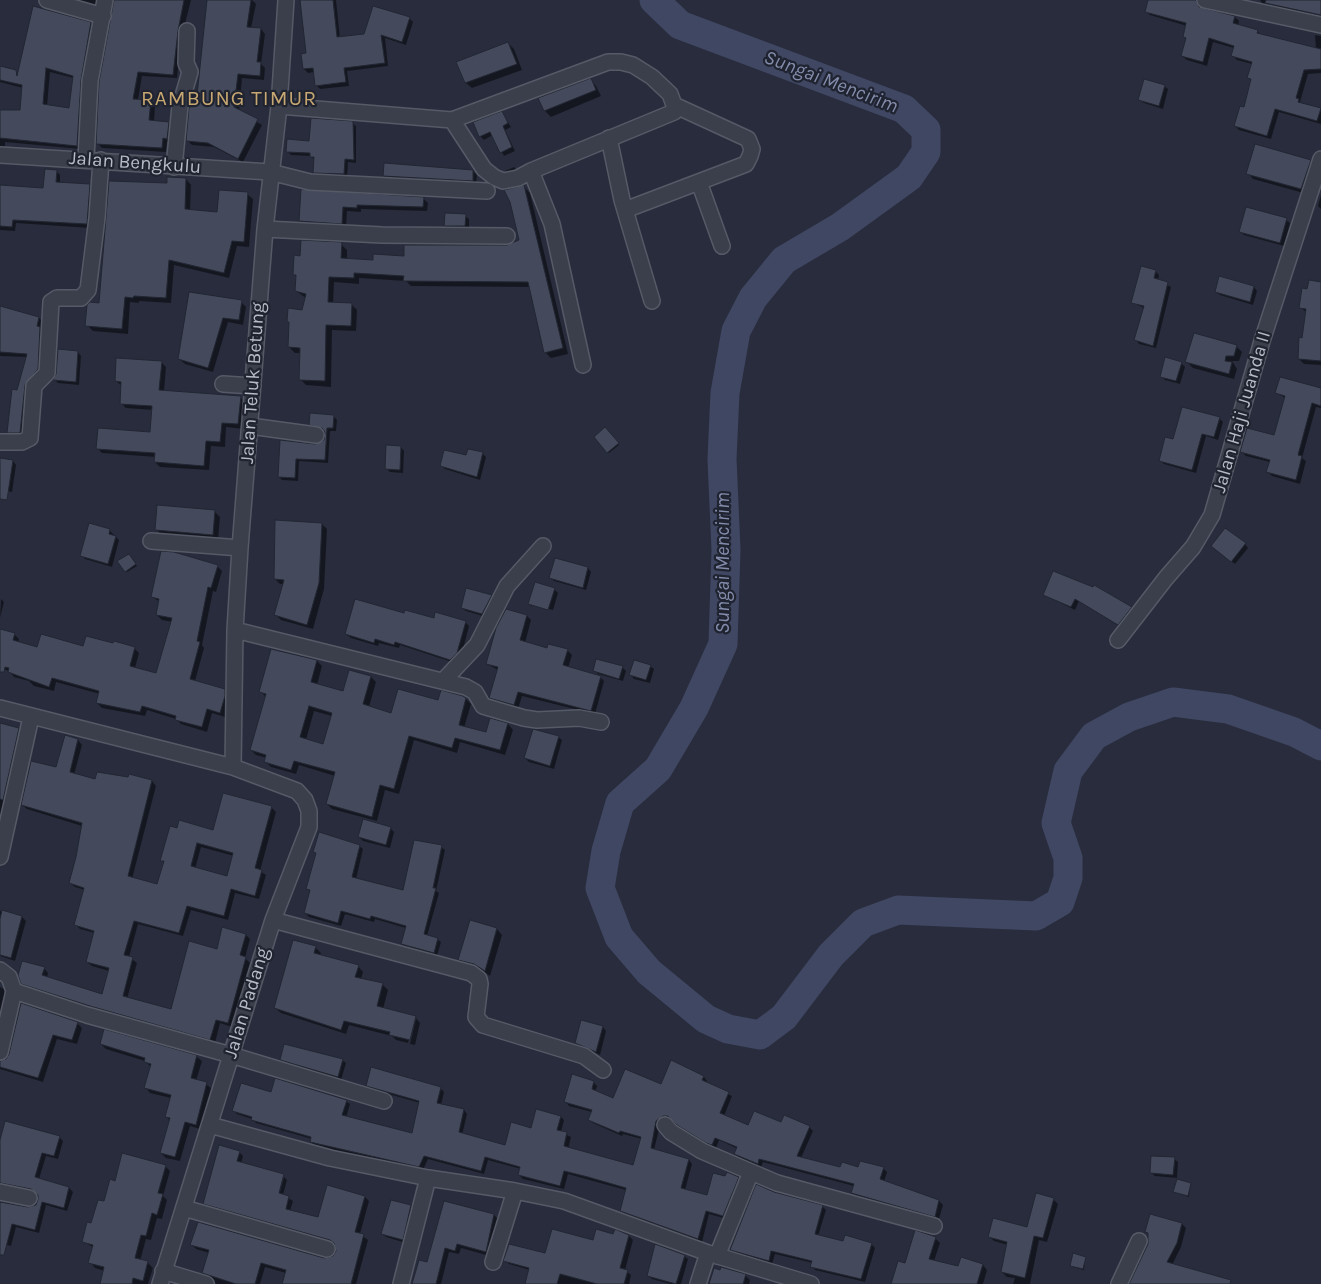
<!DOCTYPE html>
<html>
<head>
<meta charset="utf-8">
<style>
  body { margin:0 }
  canvas { display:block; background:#282c3c }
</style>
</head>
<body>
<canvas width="1321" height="1284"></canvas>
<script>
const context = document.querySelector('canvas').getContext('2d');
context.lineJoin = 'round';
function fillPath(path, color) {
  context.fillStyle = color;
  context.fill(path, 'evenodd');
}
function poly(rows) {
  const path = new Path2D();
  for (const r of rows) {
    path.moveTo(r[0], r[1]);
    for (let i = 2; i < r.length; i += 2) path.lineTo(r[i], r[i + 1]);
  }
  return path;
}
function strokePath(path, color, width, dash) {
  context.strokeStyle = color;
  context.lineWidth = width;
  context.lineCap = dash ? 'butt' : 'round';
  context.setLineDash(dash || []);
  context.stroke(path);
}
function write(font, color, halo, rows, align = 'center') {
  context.font = font + ' Karla,sans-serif';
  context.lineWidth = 4.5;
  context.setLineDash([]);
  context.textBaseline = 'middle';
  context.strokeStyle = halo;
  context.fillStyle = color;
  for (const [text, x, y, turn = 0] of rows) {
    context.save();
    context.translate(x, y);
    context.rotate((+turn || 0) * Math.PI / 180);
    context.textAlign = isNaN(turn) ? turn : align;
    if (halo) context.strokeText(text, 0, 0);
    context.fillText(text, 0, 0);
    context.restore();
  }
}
fillPath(poly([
  [72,0,101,0,99,8],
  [115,0,191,0,182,36,177,78,142,76,138,100,150,101,155,106,154,122,168,123,173,127,172,143,167,142,166,152,102,148,97,143],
  [209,0,252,0,256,4,251,28,261,29,265,34,261,64,265,68,264,80,242,78,239,111,262,125,243,162,214,147,192,145,187,140,197,107],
  [302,0,336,0,340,38,365,35,409,18,413,22,406,45,385,38,388,66,347,71,349,86,320,89,316,85,314,72,308,73,304,69,308,54],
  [1149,0,1202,0,1200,8,1202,10,1235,17,1239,21,1238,26,1257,31,1261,35,1316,49,1315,35,1321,36,1321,73,1308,74,1300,102,1321,110,1321,124,1279,112,1271,139,1239,130,1235,126,1244,108,1252,81,1249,78,1252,64,1237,60,1232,55,1234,48,1213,42,1207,66,1187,60,1182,56,1187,39,1184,36,1187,26,1150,15,1146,11],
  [1260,0,1321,0,1321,20,1264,6],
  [91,24,95,28,81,149,5,142,5,148,0,148,0,111,21,111,23,88,0,82,0,67,15,71,18,74],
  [50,72,74,78,70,109,47,106],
  [508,43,514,49,522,70,472,88,466,83,458,62],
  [591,80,596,86,601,96,551,117,545,111,540,99],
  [1164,86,1168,89,1163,109,1144,103,1140,100],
  [502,113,511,127,505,130,515,151,504,156,493,135,484,140,480,136],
  [352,123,356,126,356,163,348,162,347,177,318,176,314,172,315,160,311,156,291,155,287,151],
  [1305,160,1311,166,1308,173,1313,177,1307,194,1253,179,1248,173],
  [514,167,517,170,508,174,505,171],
  [56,171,60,175,60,184,89,185,93,189,90,228,16,223,15,231,0,230,0,186,44,189],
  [473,171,477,175,476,184,388,179,384,176],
  [186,179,191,185,190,211,218,213,247,194,253,199,249,247,237,246,229,278,174,265,171,303,139,301,139,303,130,302,128,334,93,331,87,325,168,185],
  [524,187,530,193,568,354,551,358,545,352,531,287,411,286,406,281,359,278,359,284,334,282,333,303,351,304,357,310,356,331,332,330,331,387,306,385,300,379,301,353,295,353,289,347,290,324,289,322,303,312,306,298,296,291,297,277,294,274,301,257,341,244,347,250,347,260,374,261,508,247,520,241],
  [302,191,423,198,428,203,427,211,361,209,361,212,347,211,346,228,305,225,300,221],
  [1321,195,1321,209,1318,206],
  [465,216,469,219,469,229,449,229,445,226],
  [1286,220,1290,223,1284,246,1244,235,1241,232],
  [1155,271,1159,275,1158,280,1171,287,1156,348,1139,344,1136,340,1144,308,1132,302],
  [1321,283,1321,365,1304,364,1299,359,1307,313,1300,307,1308,290],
  [1254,287,1257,291,1253,305,1220,295,1216,292],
  [190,293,241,302,246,307,243,325,228,322,213,372,185,364,179,359],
  [0,308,39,318,43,322,41,329,44,332,41,373,25,435,12,436,8,432,27,357,0,356],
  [1236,346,1242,352,1239,361,1232,361,1237,369,1234,379,1193,368,1187,362],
  [78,352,81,356,79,385,58,383,55,380,58,374],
  [161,362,166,367,164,391,240,397,245,402,243,429,226,427,225,447,211,446,209,470,160,467,155,462,156,457,102,453,97,448,151,433,153,410,126,408,121,403,122,386,116,381],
  [1181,363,1185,367,1180,384,1165,380,1161,376],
  [1321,389,1321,408,1316,407,1302,458,1306,461,1300,484,1272,476,1268,472,1270,462,1246,456,1241,451,1275,437,1285,398,1277,393],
  [333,416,337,420,336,431,330,431,328,463,299,461,298,481,282,480,279,477,281,441,315,446,325,441,325,431,314,428,311,424],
  [1219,418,1223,422,1218,440,1206,436,1196,473,1164,464,1160,460,1174,440],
  [605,429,619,445,609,453,596,437],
  [401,447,404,451,403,473,390,472,386,468],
  [482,453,486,457,480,480,445,469,441,465],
  [0,459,13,461,16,465,12,492,0,490],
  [214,511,220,517,218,540,162,536,157,530],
  [322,524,327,529,324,589,313,629,281,620,276,615,284,584,280,584,275,579],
  [109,530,119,540,112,567,85,559,81,555],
  [1245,544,1248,548,1235,564,1216,550],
  [130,557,137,566,127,572,126,571],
  [556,559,588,568,591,572,586,590,554,581,551,578],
  [217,566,222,571,216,592,213,591,202,645,204,648,195,681,224,690,229,695,229,702,225,717,212,713,207,732,181,724,176,719,147,710,145,716,102,708,97,703,100,694,56,682,54,691,34,686,29,681,14,677,9,671,0,668,0,630,14,634,19,639,18,643,38,648,134,648,139,653,135,668,157,675,173,622,162,620,157,615,160,602,152,597],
  [554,589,558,593,553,610,532,604,532,607,530,604],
  [1094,589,1134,612,1122,628,1079,601,1075,610,1045,595],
  [491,597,495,600,486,617,466,611,462,608],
  [0,598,4,602,0,618,1,599],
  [506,610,527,616,531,620,525,643,548,649,567,650,572,655,568,668,600,677,604,681,595,714,522,696,518,709,495,701,490,697,498,670,487,664],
  [405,615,465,622,469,626,461,657,455,663,400,645,399,648,379,643,378,646,351,638,346,634],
  [317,661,322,666,317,685,344,693,371,677,376,682,369,707,392,714,439,702,466,699,471,704,464,728,487,734,508,724,513,730,505,755,460,742,457,753,414,740,399,794,385,790,377,821,332,809,327,804,335,776,299,765,296,774,271,767,266,762,267,758,256,755,251,750,267,698,261,692],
  [314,711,332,716,323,745,306,740],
  [650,666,654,669,650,683,634,679,631,675],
  [622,667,626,671,623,681,598,674,595,671],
  [18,729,22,734,0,834,0,734],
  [65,737,78,740,82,745,74,775,96,781,152,781,156,786,132,879,158,886,164,863,162,860,214,831,271,807,276,812,260,871,266,875,259,899,235,893,228,920,191,910,183,936,138,924,129,957,137,963,127,999,172,1011,217,950,246,935,250,939,245,958,250,963,232,1027,220,1023,215,1043,95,1010,27,988,22,983,44,968,48,973,47,978,103,996,109,971,92,966,87,962,95,933,80,929,76,925,85,890,75,887,70,883,78,857,82,826,27,809,22,805,57,769],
  [201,847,234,856,228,878,195,869],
  [558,737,562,740,554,769,529,762,525,758],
  [390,828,394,832,390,848,363,841,359,837],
  [359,846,363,849,356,879,404,891,441,847,445,850,436,891,439,893,427,936,437,939,441,942,437,956,406,948,402,944,406,928,375,919,374,922,345,914,341,926,309,917,305,913,311,892,308,889,317,854,315,852],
  [0,911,22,917,26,921,15,961,0,956],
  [497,929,502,935,490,976,481,970,465,965,459,959],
  [315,947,321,953,320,956,358,966,363,972,361,979,382,984,388,990,383,1009,415,1017,420,1023,415,1045,410,1044,416,1019,414,1019,408,1043,396,1040,392,1036,349,1025,346,1034,281,1013,275,1008],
  [0,987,4,989,5,998,7,997,5,991,8,997,0,1034],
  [77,1023,82,1028,77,1044,57,1039,43,1082,0,1069,0,1062,4,1062,10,1055],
  [603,1027,606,1031,600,1055,576,1043],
  [105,1031,197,1057,202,1061,196,1081,206,1084,211,1088,200,1129,190,1126,180,1161,166,1158,161,1153,170,1121,166,1116,171,1098,150,1093,146,1088,151,1067,145,1061,106,1049,101,1044],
  [281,1059,342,1060,346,1063,341,1080,285,1063],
  [672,1062,704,1077,707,1081,706,1083,732,1096,724,1116,749,1127,782,1124,809,1127,813,1131,801,1158,841,1169,883,1168,887,1172,884,1182,939,1201,943,1205,939,1219,856,1196,853,1193,854,1186,763,1162,761,1167,739,1158,736,1154,738,1149,719,1140,716,1148,682,1128,674,1120,667,1119,660,1125,654,1150,689,1160,692,1164,685,1190,708,1197,726,1177,738,1178,742,1182,727,1219,709,1214,702,1242,625,1214,621,1211,626,1190,593,1181,568,1174,564,1189,523,1179,519,1175,521,1169,488,1160,484,1174,428,1159,423,1170,315,1146,311,1142,312,1139,256,1123,252,1119,237,1114,233,1110,272,1094,346,1101,350,1104,346,1118,413,1134,420,1103,371,1089,367,1085,440,1088,444,1092,441,1105,464,1110,467,1114,462,1135,505,1147,532,1130,561,1117,564,1120,561,1132,571,1137,568,1149,634,1167,642,1139,623,1134,622,1136,593,1123,589,1119,592,1112,569,1106,566,1102,593,1082,597,1086,595,1092,613,1099,662,1086],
  [59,1137,63,1141,58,1159,46,1156,39,1179,69,1188,73,1192,67,1211,46,1205,39,1233,16,1227,11,1246,0,1243,0,1202,27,1208,37,1205,39,1195,0,1188,0,1145],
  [239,1152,243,1156,241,1164,284,1177,282,1177,276,1199,278,1199,284,1177,287,1180,283,1195,293,1201,290,1211,319,1219,365,1197,369,1201,360,1234,368,1240,356,1284,283,1284,286,1273,265,1267,260,1284,216,1284,214,1280,204,1273,209,1253,196,1249,192,1245,197,1224,324,1259,334,1257,337,1251,336,1244,209,1208,204,1203],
  [1174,1159,1178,1162,1177,1178,1155,1176,1151,1173],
  [165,1166,170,1171,163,1196,167,1200,162,1219,157,1218,151,1240,146,1239,140,1261,148,1263,153,1268,148,1284,101,1284,105,1271,95,1268,90,1262,94,1248,83,1241,92,1225,116,1182],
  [1190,1184,1189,1197,1174,1192],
  [774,1193,822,1206,826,1210,818,1236,844,1243,871,1244,875,1248,865,1282,815,1270,812,1266,813,1263,775,1254,772,1264,735,1253,731,1249],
  [1053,1199,1058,1204,1047,1242,1039,1240,1030,1284,1013,1284,1015,1278,1007,1277,1002,1272,1008,1245,994,1241,989,1236,1027,1229],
  [392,1201,411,1206,414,1210,406,1243,386,1237,383,1234],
  [445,1203,494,1215,498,1219,490,1256,461,1248,459,1254,449,1252,441,1284,414,1284,428,1264],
  [1182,1224,1186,1228,1181,1247,1172,1265,1216,1284,1131,1284,1149,1245,1149,1234,1146,1232],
  [614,1235,629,1236,633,1240,625,1270,631,1275,629,1284,526,1284,530,1270,509,1264,505,1260,546,1254],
  [935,1238,940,1243,934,1261,959,1268,983,1265,987,1270,983,1284,893,1284,906,1265],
  [684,1256,688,1259,681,1284,670,1284,652,1279,648,1275],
  [1085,1258,1084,1270,1073,1267],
  [745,1275,750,1280,749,1284,713,1284]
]), '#0007');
strokePath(poly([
  [654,0,680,25,904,109,926,130,926,152,909,177,840,227,784,260,753,298,736,331,725,393,722,459,726,550,723,644,694,708,658,769,620,803,606,851,600,888,619,937,649,972,706,1019,728,1029,760,1035,784,1017,831,955,863,923,898,910,1036,916,1060,902,1068,878,1068,858,1056,823,1068,771,1094,736,1129,717,1173,702,1228,709,1294,732,1321,746]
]), '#404763', 29);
const building = poly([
  [114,0,184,0,178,31,173,75,138,72,133,99,151,100,149,120,169,122,167,139,163,138,162,148,96,144,99,82,114,0],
  [207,0,251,0,247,27,261,28,257,62,261,62,260,76,238,74,234,107,258,119,238,159,208,143,186,141,189,108,190,105,196,105,207,0],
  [300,0,333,0,337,37,364,34,373,6,410,17,402,42,381,35,385,63,344,68,346,82,315,86,313,68,303,69,301,54,306,53,300,0],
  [1148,0,1196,0,1199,7,1235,16,1233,23,1258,30,1257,33,1321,49,1321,69,1304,70,1296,98,1299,99,1298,102,1321,108,1317,121,1275,109,1267,136,1234,126,1240,106,1244,107,1251,79,1247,78,1252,62,1231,56,1234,46,1209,38,1203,62,1181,56,1186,38,1183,37,1186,23,1145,12,1148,0],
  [1266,0,1321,0,1321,15,1265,3,1266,0],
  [33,6,91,22,81,80,77,146,0,138,0,110,20,110,22,85,0,80,0,66,16,70,17,76,33,6],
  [46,68,73,76,69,108,43,104,46,68],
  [508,42,517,64,465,83,456,62,508,42],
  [591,78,596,90,544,111,538,98,591,78],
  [1144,79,1165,85,1159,106,1138,100,1144,79],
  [502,111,508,123,503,126,512,147,500,153,490,132,479,137,473,122,502,111],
  [311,118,353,121,354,160,345,159,344,174,313,173,314,157,310,157,310,153,286,152,287,139,309,141,311,118],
  [1255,144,1311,160,1301,189,1246,174,1255,144],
  [384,163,473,170,473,181,383,176,384,163],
  [45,169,57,170,56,182,90,184,87,224,13,220,12,227,0,226,0,185,43,188,45,169],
  [167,177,186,178,185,209,217,212,219,190,248,192,244,242,232,241,224,273,169,260,166,298,134,296,133,298,125,297,122,329,85,326,87,305,90,302,99,303,109,181,167,183,167,177],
  [524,185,563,348,544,353,528,282,403,281,404,276,354,273,354,278,329,277,328,302,352,303,351,326,326,325,325,381,299,380,300,348,288,347,289,322,287,322,288,308,302,310,306,294,295,291,296,275,293,275,294,255,300,256,301,240,342,242,341,258,373,260,373,254,404,256,404,245,507,245,519,240,510,202,504,190,524,185],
  [301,189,424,197,423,207,357,205,357,208,343,207,342,224,299,221,301,189],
  [1246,207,1287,218,1280,243,1239,232,1246,207],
  [445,213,466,214,465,226,444,226,445,213],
  [1141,266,1156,270,1154,278,1168,282,1153,346,1134,340,1144,306,1131,303,1141,266],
  [1219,276,1254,286,1250,302,1215,292,1219,276],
  [1309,280,1321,282,1321,361,1298,359,1299,337,1302,338,1306,309,1299,308,1302,288,1307,289,1309,280],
  [189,292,242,300,239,320,223,318,208,368,178,359,189,292],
  [0,306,39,317,37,326,40,327,38,369,25,385,20,433,7,433,12,389,17,390,27,354,0,352,0,306],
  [1194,333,1237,345,1234,356,1226,356,1225,361,1232,362,1229,374,1185,362,1194,333],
  [58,349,78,351,76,382,53,380,56,374,58,349],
  [1165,357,1182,362,1176,381,1160,377,1165,357],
  [116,358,162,361,159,390,241,396,238,424,222,423,220,442,206,441,204,466,154,462,155,453,96,449,98,428,150,432,152,406,120,404,121,382,115,381,116,358],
  [1280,377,1321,388,1321,406,1312,403,1298,455,1302,456,1296,480,1266,472,1270,460,1240,452,1247,428,1274,435,1285,396,1275,393,1280,377],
  [1182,407,1220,417,1214,437,1202,434,1192,470,1159,461,1165,437,1173,439,1182,407],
  [310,413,334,415,333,428,327,428,325,460,296,459,295,478,278,477,280,440,315,444,324,440,325,432,322,428,309,425,310,413],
  [605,427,619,443,607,453,594,437,605,427],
  [386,445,401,446,400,470,385,469,386,445],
  [468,449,483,452,477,477,440,466,444,450,466,455,468,449],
  [0,458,13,460,7,500,0,499,0,458],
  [157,505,215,510,213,535,155,530,157,505],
  [275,520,322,523,319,583,307,625,274,615,284,580,274,579,275,520],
  [89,523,110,529,109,534,116,536,108,564,80,556,89,523],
  [1225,528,1246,543,1231,562,1211,546,1225,528],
  [161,551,174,552,218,565,211,588,208,587,197,641,200,642,190,679,225,689,225,696,220,713,207,709,202,727,175,720,176,716,142,706,140,712,96,703,99,691,52,678,49,687,8,672,9,668,5,667,4,672,0,672,0,629,15,633,13,640,37,647,41,634,83,646,86,636,113,643,114,641,135,647,130,666,156,673,172,618,156,615,159,599,151,597,161,551],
  [129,554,136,564,125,572,117,561,129,554],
  [555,558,588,567,583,588,549,578,555,558],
  [1053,571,1093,587,1094,585,1132,607,1118,625,1075,599,1071,607,1043,595,1053,571],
  [535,582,555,588,548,610,528,604,535,582],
  [466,588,492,595,482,614,461,608,466,588],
  [355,599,404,613,405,610,434,618,435,612,466,621,457,653,450,660,395,642,394,645,375,639,374,643,345,634,355,599],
  [506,609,527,615,520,640,547,648,548,644,568,649,563,665,601,676,591,711,518,692,514,705,489,698,498,667,486,664,496,628,506,609],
  [271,649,317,660,311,682,343,691,349,670,371,676,363,704,391,713,398,689,438,700,441,690,463,696,466,698,459,725,486,732,490,718,508,723,500,750,455,738,452,748,409,736,394,789,380,785,372,817,326,804,335,772,294,761,291,770,264,762,266,755,250,750,266,694,259,692,271,649],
  [309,706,332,713,323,744,300,737,309,706],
  [596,659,623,666,619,679,593,671,596,659],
  [634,660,651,665,646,680,629,675,634,660],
  [0,723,19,728,3,800,0,799,0,723],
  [533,729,559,736,550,766,524,758,533,729],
  [65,735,78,739,70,772,95,779,97,772,128,777,129,774,152,780,128,876,157,884,164,861,160,861,170,826,177,828,179,820,213,830,223,793,272,806,255,868,262,870,255,896,231,889,224,916,187,906,179,933,134,921,124,955,133,957,123,996,171,1009,189,941,217,949,222,927,246,934,240,955,246,957,228,1023,216,1020,210,1040,90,1006,21,984,18,975,22,961,45,967,42,975,102,994,109,968,86,962,94,931,74,925,84,888,69,883,76,857,82,823,21,805,31,761,56,767,65,735],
  [197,843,233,853,227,876,191,866,197,843],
  [363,819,391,827,386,845,358,837,363,819],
  [319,832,360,845,352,877,403,890,414,840,442,845,433,888,436,888,424,934,438,938,434,953,401,944,406,926,371,916,370,919,341,911,338,923,304,913,310,890,306,889,316,853,313,852,319,832],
  [2,910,22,916,11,958,0,955,0,919,2,910],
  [470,920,497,928,485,971,474,964,458,960,470,920],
  [293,940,316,946,314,953,359,965,355,977,383,983,377,1006,416,1016,410,1040,389,1035,390,1032,344,1021,341,1030,274,1008,293,940],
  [21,1003,78,1022,72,1040,53,1035,38,1078,0,1067,0,1061,6,1059,9,1054,21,1003],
  [581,1020,603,1026,596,1052,575,1043,581,1020],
  [104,1029,197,1055,191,1078,207,1082,196,1125,185,1122,175,1157,160,1153,170,1118,165,1117,171,1095,144,1088,151,1064,144,1062,145,1058,100,1044,104,1029],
  [284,1044,343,1059,338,1077,280,1060,284,1044],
  [671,1060,704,1076,702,1080,729,1092,720,1113,748,1125,754,1111,781,1122,784,1115,810,1126,797,1156,840,1167,842,1162,858,1167,860,1161,884,1167,880,1179,939,1200,935,1217,851,1193,854,1184,759,1159,758,1164,734,1154,737,1147,715,1138,712,1145,706,1143,677,1125,668,1116,663,1116,656,1121,651,1148,689,1159,681,1188,707,1195,713,1173,725,1176,727,1172,739,1177,723,1216,706,1211,698,1239,620,1211,626,1188,588,1177,564,1171,560,1186,518,1175,520,1167,485,1157,481,1171,424,1156,419,1167,310,1142,311,1137,251,1120,252,1117,232,1111,241,1083,271,1092,275,1078,347,1100,342,1115,412,1133,419,1101,366,1086,371,1067,441,1087,437,1103,464,1109,459,1132,505,1145,511,1122,531,1128,536,1109,561,1116,557,1130,567,1132,564,1146,633,1165,641,1137,620,1131,619,1133,588,1120,592,1110,564,1102,572,1074,594,1081,592,1089,613,1098,625,1069,661,1084,671,1060],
  [5,1121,60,1136,54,1156,42,1153,35,1177,69,1187,64,1208,42,1202,35,1230,12,1224,4,1255,0,1255,0,1202,28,1207,36,1205,38,1199,38,1195,31,1189,0,1183,0,1140,5,1121],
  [219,1145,240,1151,237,1161,284,1174,279,1193,289,1196,286,1209,318,1217,327,1185,365,1196,355,1232,364,1234,351,1284,282,1284,286,1270,261,1263,255,1284,236,1284,202,1273,209,1250,190,1245,198,1222,324,1258,333,1256,336,1251,334,1243,330,1240,203,1204,219,1145],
  [122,1153,166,1165,158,1193,163,1194,157,1215,152,1213,146,1236,141,1235,135,1258,148,1261,143,1281,133,1278,132,1284,100,1284,104,1267,88,1263,93,1245,82,1242,87,1222,91,1223,98,1200,104,1201,110,1179,115,1181,122,1153],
  [1151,1156,1175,1157,1173,1175,1150,1173,1151,1156],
  [1177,1179,1191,1183,1188,1196,1173,1192,1177,1179],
  [756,1184,774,1192,823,1205,815,1234,843,1241,845,1235,872,1243,861,1279,810,1267,812,1261,771,1251,769,1261,730,1250,756,1184],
  [1036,1193,1054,1198,1043,1238,1034,1236,1025,1278,1001,1272,1007,1242,988,1237,993,1218,1027,1227,1036,1193],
  [391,1200,411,1205,403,1240,381,1234,391,1200],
  [444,1201,494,1214,486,1252,457,1244,455,1251,445,1248,436,1284,412,1284,419,1260,427,1262,444,1201],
  [1150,1214,1182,1223,1177,1243,1167,1262,1231,1280,1230,1284,1129,1284,1148,1244,1148,1233,1145,1232,1150,1214],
  [552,1229,593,1240,596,1229,613,1234,615,1229,629,1235,620,1268,628,1270,624,1284,597,1284,560,1274,557,1284,525,1284,529,1268,503,1261,509,1244,545,1253,552,1229],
  [915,1230,936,1237,929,1259,958,1266,961,1257,983,1264,977,1284,891,1284,898,1261,905,1263,915,1230],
  [655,1244,685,1255,676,1284,647,1276,655,1244],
  [1073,1253,1086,1257,1083,1269,1070,1266,1073,1253],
  [721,1267,746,1274,743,1284,709,1284,714,1268,720,1270,721,1267]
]);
fillPath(building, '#444a5b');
strokePath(building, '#222633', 1);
const street = poly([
  [47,0,103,16],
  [1205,0,1321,25],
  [279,106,452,120,608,62,621,62,633,65,652,77,670,94,674,105,674,112,531,171],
  [452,120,484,169,494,177,503,181,518,178,531,171,552,224,583,365],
  [609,138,622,200,652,301],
  [0,155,270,172,310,182,487,191],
  [86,159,90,81,105,0],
  [174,167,180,106,190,72,186,63,187,31],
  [699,182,722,246],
  [625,210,746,164,750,156,752,149,748,139,674,105],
  [265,229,382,235,507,236],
  [223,384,253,386],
  [250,426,316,435],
  [0,442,22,442,30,438,34,386,47,373,51,302,57,298,81,298,88,290,97,218,101,160],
  [151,541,240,548],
  [235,630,466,687,475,692,483,706,524,718,537,720,579,718,601,722],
  [1118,640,1166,578,1193,547,1212,515,1262,341,1321,159],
  [443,681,477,645,507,586,543,546],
  [0,708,233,767,297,791,305,800,309,811,309,827,273,920,160,1284],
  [233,767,235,630,240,548,265,229,279,106,286,0],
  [0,857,31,717],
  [273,920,471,973,479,979,480,984,476,1017,483,1025,584,1056,603,1070],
  [0,970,9,977,14,991,87,1015,231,1055,384,1101],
  [0,1052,14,991],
  [210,1125,330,1158,428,1178,515,1191,564,1201,708,1253,811,1284],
  [665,1125,671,1132,702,1151,777,1183,934,1226],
  [0,1192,29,1198],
  [184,1208,327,1249],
  [717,1256,751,1172],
  [493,1262,515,1191],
  [163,1271,206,1284],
  [401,1284,428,1178],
  [698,1284,708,1253],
  [1119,1284,1139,1241]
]);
strokePath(street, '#565a67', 18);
strokePath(street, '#3b3f4c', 15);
write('19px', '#b7bac7', '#202431', [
  ["Jalan Bengkulu",135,163,4],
  ["Jalan Teluk Betung",253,383,-86],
  ["Jalan Haji Juanda II",1242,412,-74],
  ["Jalan Padang",247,1003,-73]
]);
write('italic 20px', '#838cab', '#202431', [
  ["Sungai Mencirim",831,82,21],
  ["Sungai Mencirim",723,563,-90]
]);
context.letterSpacing = '1px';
write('21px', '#c8a872', '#202431', [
  ["RAMBUNG TIMUR",229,99]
]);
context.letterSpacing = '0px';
</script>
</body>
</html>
